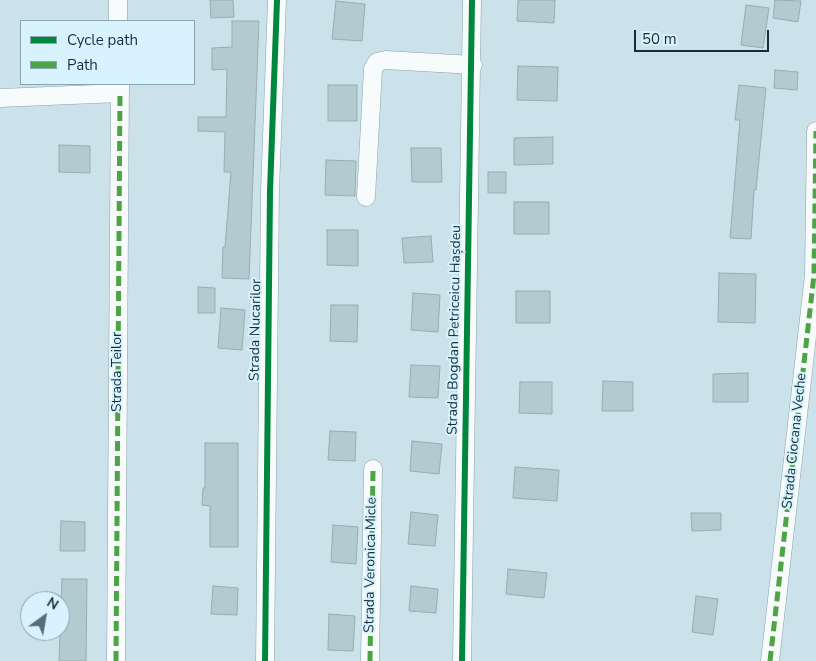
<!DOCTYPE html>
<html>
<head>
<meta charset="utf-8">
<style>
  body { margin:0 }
  #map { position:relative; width:816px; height:661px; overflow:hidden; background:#cce2eb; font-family:"Nunito Sans",sans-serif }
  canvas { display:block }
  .legend { position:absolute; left:20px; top:20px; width:175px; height:65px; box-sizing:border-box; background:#d8f3fd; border:1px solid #89a5af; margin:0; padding:6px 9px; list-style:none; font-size:15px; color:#13303a }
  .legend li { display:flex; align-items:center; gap:10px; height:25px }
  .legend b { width:25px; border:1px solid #89a5af }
  .north { position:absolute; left:20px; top:591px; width:50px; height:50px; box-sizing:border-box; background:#d8f3fd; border:1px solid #89a5af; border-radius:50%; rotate:32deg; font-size:14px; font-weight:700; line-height:20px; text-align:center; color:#13303a }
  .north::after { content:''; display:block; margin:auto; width:18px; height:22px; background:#546e78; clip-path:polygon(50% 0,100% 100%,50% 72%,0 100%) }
  .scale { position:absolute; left:634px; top:30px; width:135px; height:22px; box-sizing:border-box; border:2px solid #13303a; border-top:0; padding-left:6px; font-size:15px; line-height:18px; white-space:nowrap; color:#13303a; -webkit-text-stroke:4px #d8f3fd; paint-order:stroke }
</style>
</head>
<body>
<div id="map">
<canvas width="816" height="661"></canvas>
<ul class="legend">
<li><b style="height:6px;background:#00873e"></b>Cycle path</li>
<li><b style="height:6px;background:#4ea445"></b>Path</li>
</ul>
<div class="north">N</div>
<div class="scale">50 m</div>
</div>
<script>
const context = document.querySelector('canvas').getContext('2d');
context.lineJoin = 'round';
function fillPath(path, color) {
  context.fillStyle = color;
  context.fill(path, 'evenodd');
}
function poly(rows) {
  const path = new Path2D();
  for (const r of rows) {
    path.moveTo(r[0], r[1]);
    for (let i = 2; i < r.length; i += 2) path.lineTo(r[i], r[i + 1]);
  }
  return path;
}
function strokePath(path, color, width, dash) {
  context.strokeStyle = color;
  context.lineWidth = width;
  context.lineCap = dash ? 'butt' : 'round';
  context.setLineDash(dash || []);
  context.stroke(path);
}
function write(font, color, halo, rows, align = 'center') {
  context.font = font + ' "Nunito Sans",sans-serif';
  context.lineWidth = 4;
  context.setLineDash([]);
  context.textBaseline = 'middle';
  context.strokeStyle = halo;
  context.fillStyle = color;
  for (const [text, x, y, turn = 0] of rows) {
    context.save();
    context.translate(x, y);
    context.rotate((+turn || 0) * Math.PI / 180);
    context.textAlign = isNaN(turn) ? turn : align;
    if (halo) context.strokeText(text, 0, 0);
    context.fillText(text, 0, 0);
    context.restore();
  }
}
const building = poly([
  [210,0,233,0,234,17,211,18,210,0],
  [518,0,555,0,554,23,517,21,518,0],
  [775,0,801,1,798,22,773,18,775,0],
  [336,1,365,4,362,41,332,39,336,1],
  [746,5,769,8,763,48,741,45,746,5],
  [232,21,259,21,249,279,222,278,223,247,225,247,231,172,224,172,225,132,198,131,198,117,226,117,227,69,212,70,212,48,232,47,232,21],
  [518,66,558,67,557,101,517,100,518,66],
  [775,70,798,72,797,90,774,88,775,70],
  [328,85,357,85,357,121,328,121,328,85],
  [739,85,766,88,756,190,754,190,751,239,730,238,740,120,735,120,739,85],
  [553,137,553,164,514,165,514,138,553,137],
  [59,145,90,146,90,173,59,172,59,145],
  [411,148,441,148,442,182,412,182,411,148],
  [326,160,356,161,355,196,325,195,326,160],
  [488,172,506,172,506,193,488,193,488,172],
  [514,202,549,202,549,234,514,234,514,202],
  [327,230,358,230,358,266,327,265,327,230],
  [431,236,433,262,404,263,402,238,431,236],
  [719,273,756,274,755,323,718,322,719,273],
  [198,287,215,288,215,313,198,313,198,287],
  [516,291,550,291,550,323,516,323,516,291],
  [413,293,440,295,438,332,411,330,413,293],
  [331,305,358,305,357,342,330,341,331,305],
  [221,308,245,310,242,350,218,348,221,308],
  [411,365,440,366,438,398,409,397,411,365],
  [748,373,748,402,713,402,713,374,748,373],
  [603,381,633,382,633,411,602,411,603,381],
  [520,382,552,382,552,414,519,413,520,382],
  [330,431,356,432,355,461,328,460,330,431],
  [412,441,442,444,439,474,410,471,412,441],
  [205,443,238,443,238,547,210,547,210,506,202,505,203,488,205,488,205,443],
  [515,467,559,470,557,501,513,498,515,467],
  [411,512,438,515,435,546,408,544,411,512],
  [691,513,721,513,721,530,692,531,691,513],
  [61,521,85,522,85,551,60,551,61,521],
  [333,525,358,527,356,564,331,562,333,525],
  [508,569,547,573,544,598,506,594,508,569],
  [62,579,87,579,86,661,59,661,62,579],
  [213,586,238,588,237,615,211,614,213,586],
  [411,586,438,589,436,613,409,611,411,586],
  [696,596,718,599,713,635,692,632,696,596],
  [329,614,355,616,353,651,328,650,329,614]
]);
fillPath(building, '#b1cbd0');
strokePath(building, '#94aeb3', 1);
const minor = poly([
  [118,0,118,21],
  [0,98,120,93],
  [366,197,373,69,377,62,386,60,473,65],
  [116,661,120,84],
  [265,661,270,191,277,0],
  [370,661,373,469],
  [462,661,472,0],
  [770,661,814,275,816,131]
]);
strokePath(minor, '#89a1a9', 19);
strokePath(minor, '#f7fbfc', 18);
strokePath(poly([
  [116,661,120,93],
  [370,661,373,469],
  [770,661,814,275,816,131]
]), '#4ea445', 5, [10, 5]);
strokePath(poly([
  [265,661,270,191,277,0],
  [462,661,472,0]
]), '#00873e', 6);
write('14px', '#13303a', '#d8f3fd', [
  ["Strada Nucarilor",256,330,-89],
  ["Strada Bogdan Petriceicu Hașdeu",455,330,-89],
  ["Strada Teilor",118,372,-90],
  ["Strada Ciocana Veche",795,441,-84],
  ["Strada Veronica Micle",371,565,-89]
]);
</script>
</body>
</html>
